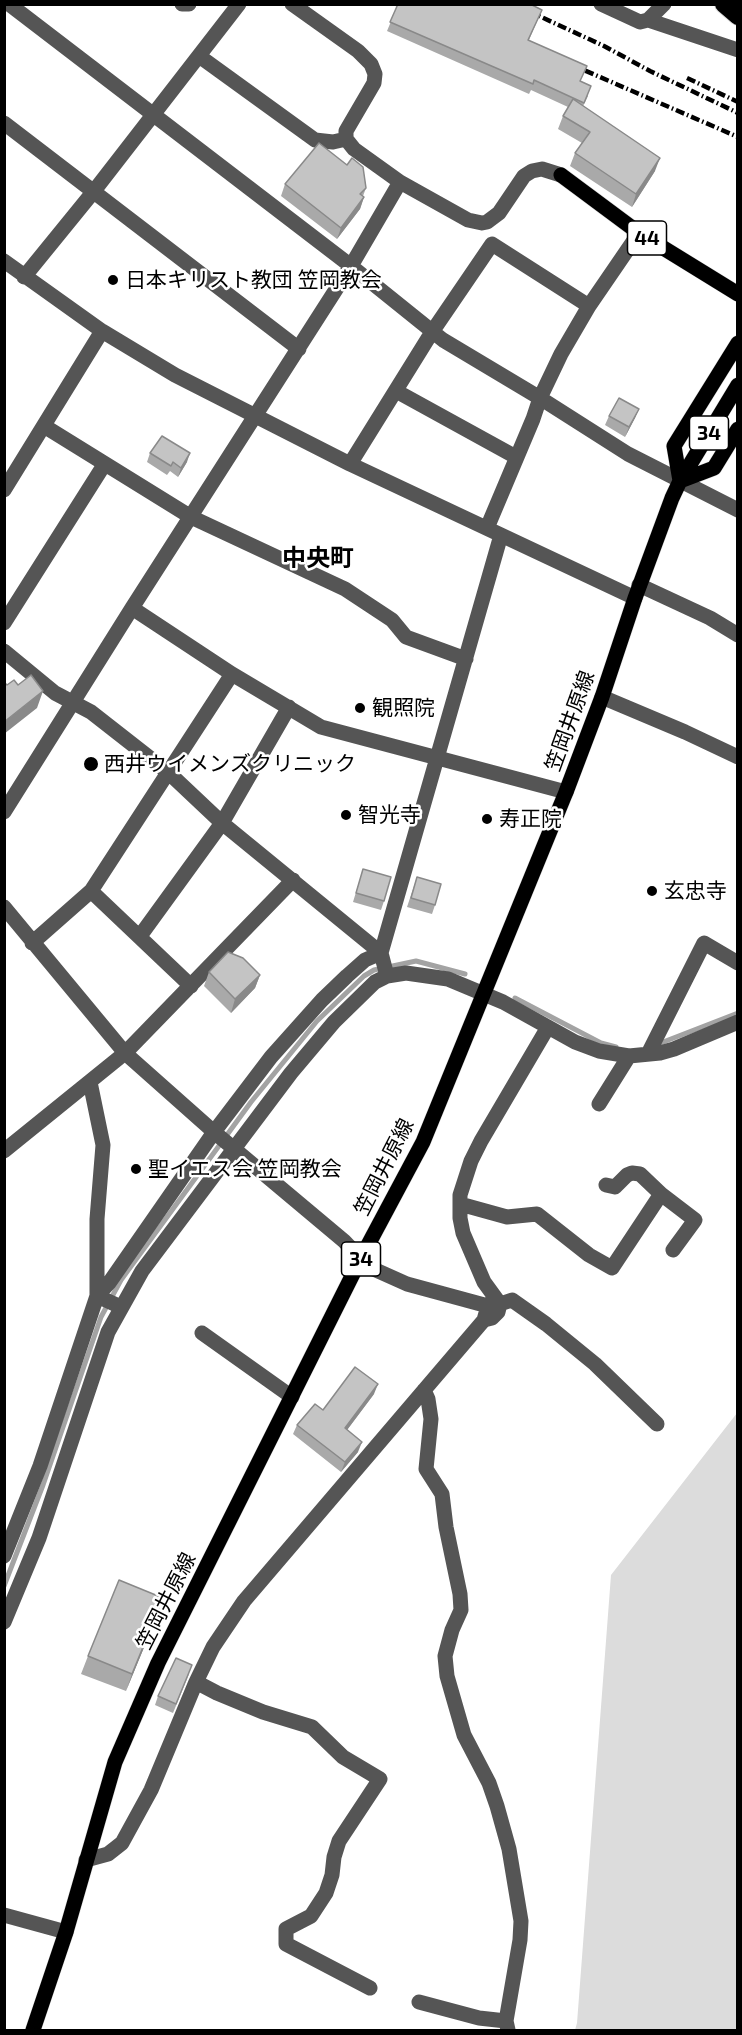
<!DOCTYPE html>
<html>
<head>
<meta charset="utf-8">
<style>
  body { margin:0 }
  #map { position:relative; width:742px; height:2035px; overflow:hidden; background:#fff; font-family:"Exo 2",sans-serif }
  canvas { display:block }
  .frame { position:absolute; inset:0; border:6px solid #000; pointer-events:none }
</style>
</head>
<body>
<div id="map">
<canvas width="742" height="2035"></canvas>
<div class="frame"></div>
</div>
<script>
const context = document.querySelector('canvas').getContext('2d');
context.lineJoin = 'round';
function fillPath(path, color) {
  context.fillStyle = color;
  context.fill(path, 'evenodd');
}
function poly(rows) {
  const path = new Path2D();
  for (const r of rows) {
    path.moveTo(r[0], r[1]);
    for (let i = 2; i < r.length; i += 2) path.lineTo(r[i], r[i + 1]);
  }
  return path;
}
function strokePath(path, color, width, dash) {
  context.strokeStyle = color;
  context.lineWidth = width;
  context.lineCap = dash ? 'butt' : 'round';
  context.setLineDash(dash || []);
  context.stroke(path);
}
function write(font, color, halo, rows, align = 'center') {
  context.font = font + ' "Exo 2","Noto Sans JP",sans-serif';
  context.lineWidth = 5;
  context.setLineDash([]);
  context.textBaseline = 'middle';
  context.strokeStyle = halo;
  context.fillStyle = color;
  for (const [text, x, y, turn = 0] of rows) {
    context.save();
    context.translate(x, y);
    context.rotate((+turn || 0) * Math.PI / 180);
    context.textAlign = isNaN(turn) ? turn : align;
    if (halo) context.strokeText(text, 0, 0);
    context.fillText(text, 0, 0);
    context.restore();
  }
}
fillPath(poly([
  [737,1413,737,2030,575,2030,577,2023,611,1575]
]), '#dcdcdc');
strokePath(poly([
  [515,998,601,1043,616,1047],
  [658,1044,738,1013],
  [4,1586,43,1485,101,1317,121,1280,251,1102,317,1021,364,976,374,970,416,961,465,974]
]), '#a3a3a3', 5);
const major = poly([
  [561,175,639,233,738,294],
  [680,481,674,446,738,343],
  [680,481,714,468,738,429],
  [33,2030,66,1932,115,1762,158,1663,360,1260,423,1142,566,792,602,697,635,598,672,498,680,481,738,385]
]);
const highway = poly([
  [724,4,738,16]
]);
strokePath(major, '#dbdbdb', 16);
strokePath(highway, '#dbdbdb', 20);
strokePath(poly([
  [9,4,351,266,443,340,540,398,628,454,738,510],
  [182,4,189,4],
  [292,4,358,51,371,64,375,74,374,83,346,131,346,139,354,149,400,182,468,220,482,223,487,222,499,213,524,176,532,171,542,169,561,175],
  [601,4,640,22,648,20,664,4],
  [648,20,738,50],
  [199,56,315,140,333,142,346,139],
  [4,123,299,349],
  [4,261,102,331,175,375,350,464,635,598],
  [24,277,94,191,239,4],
  [396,391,516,457],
  [44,426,191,517,345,589,392,620,406,637,466,659],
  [350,464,432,332,492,244,589,306],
  [4,490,102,331],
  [487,528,533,419,540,398,561,354,589,306,639,233],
  [639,585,710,618,738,635],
  [132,608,232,674,321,727,566,792],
  [4,623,104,465],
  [4,651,55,693,91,712,169,773,222,823,381,953,387,976],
  [602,697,685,732,738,757],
  [4,812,132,608,351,266,400,182],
  [91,891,191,986],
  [4,907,125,1053,214,1132,344,1241,369,1267,407,1284,488,1306,495,1298],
  [140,936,222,823,289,707],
  [32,943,91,891,232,674],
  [648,1054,704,943,738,963],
  [90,1082,103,1145,97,1219,97,1296,121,1307],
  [599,1104,629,1056],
  [4,1151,125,1053,293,880],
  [661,1194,695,1220,673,1250],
  [460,1204,507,1217,537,1214,589,1255,612,1268,661,1194,640,1174,632,1173,627,1175,615,1187,606,1185],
  [500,1304,512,1300,546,1324,595,1364,657,1424],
  [484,1320,492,1318,498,1312,500,1304,484,1282,463,1233,460,1218,460,1195,471,1161,481,1141,548,1027],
  [202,1333,292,1397],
  [424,1390,428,1399,431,1419,426,1469,442,1494,446,1527,460,1594,461,1610,452,1630,445,1656,447,1676,464,1735,489,1783,497,1806,509,1849,521,1921,520,1940,506,2021,508,2030],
  [4,1556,40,1466,97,1296,109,1283,214,1132,271,1057,322,1000,347,976,365,960,381,953,501,535],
  [4,1622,39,1538,108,1332,142,1271,291,1073,334,1022,375,982,387,976,406,973,448,979,503,1002,575,1042,599,1051,629,1056,660,1053,674,1049,738,1022],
  [196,1682,217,1693,263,1712,312,1727,343,1757,380,1779,339,1841,334,1857,332,1875,326,1893,311,1916,286,1929,286,1944,370,1988],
  [86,1860,108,1854,122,1843,151,1790,196,1682,213,1647,244,1601,484,1320,488,1306],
  [4,1915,66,1932],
  [419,2002,479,2018,506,2021]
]), '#555', 15);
strokePath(major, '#000', 15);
strokePath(highway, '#000', 18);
strokePath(poly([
  [513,4,604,46,650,71,738,113],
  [570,64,738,137],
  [687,78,738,102]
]), '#000', 4.5, [9, 3, 1.5, 3]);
fillPath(poly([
  [392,4,530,4,538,19,529,40,580,81,588,96,583,106,655,171,632,207,570,166,575,153,582,143,558,129,563,116,568,107,531,90,529,94,387,31,397,7],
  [285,184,366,188,363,196,364,197,360,209,337,239,281,196],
  [639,409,635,418,625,437,605,425,609,416],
  [150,453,187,462,178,477,170,471,167,475,147,462],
  [363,869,384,901,381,910,353,902],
  [417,877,435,905,432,914,407,907],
  [209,972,260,975,255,988,231,1013,204,986],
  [374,1394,347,1430,358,1452,341,1472,293,1434,297,1425,323,1410],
  [157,1616,126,1691,81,1674,88,1656],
  [189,1674,173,1713,155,1705,158,1696]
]), '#a9a9a9');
fillPath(poly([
  [660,158,655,171,632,207,636,194],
  [364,197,360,209,337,239,341,228],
  [639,409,635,418,625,437,629,427],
  [190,453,187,462,178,477,181,468],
  [43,691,37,708,4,734,4,722],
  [260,975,255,988,231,1013,235,999],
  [378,1384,374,1394,341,1438,345,1428],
  [362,1442,358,1452,341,1472,345,1462],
  [163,1598,157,1616,126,1691,132,1674]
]), '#898989');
const building = poly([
  [398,4,530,4,542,10,528,40,587,66,580,81,591,86,584,103,534,80,533,84,390,22,398,4],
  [573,99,660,158,636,194,575,153,590,132,563,116,573,99],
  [319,143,347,165,352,158,363,167,366,188,360,194,364,197,341,228,285,184,319,143],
  [619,398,639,409,629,427,609,416,619,398],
  [162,436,190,453,181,468,173,462,171,466,150,453,162,436],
  [31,675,43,691,4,722,4,682,7,685,14,680,18,685,31,675],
  [363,869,391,877,384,901,356,893,363,869],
  [417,877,441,884,435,905,411,898,417,877],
  [228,952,243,958,260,975,235,999,209,972,228,952],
  [355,1367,378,1384,345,1428,362,1442,345,1462,297,1425,315,1404,323,1410,355,1367],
  [119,1580,163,1598,132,1674,88,1656,119,1580],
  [176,1658,192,1665,176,1704,158,1696,176,1658]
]);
fillPath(building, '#c4c4c4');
strokePath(building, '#898989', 1.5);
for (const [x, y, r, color] of [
  [113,280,6,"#000"],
  [360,708,6,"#000"],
  [91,764,8,"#000"],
  [346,815,6,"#000"],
  [487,819,6,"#000"],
  [652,891,6,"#000"],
  [136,1169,6,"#000"]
]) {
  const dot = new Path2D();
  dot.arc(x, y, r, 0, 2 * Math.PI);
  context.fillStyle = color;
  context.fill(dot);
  strokePath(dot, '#fff', 2);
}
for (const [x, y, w] of [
  [647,238,39],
  [709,433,39],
  [361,1259,39]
]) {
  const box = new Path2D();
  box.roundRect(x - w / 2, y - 17, w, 34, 4.5);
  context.fillStyle = '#fff';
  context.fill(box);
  strokePath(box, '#000', 1.5);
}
write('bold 20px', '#000', null, [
  ["44",647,238],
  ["34",709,433],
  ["34",361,1259]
]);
write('21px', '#000', '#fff', [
  ["日本キリスト教団 笠岡教会",125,280],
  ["観照院",372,708],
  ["西井ウイメンズクリニック",104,764],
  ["智光寺",358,815],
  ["寿正院",499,819],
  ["玄忠寺",664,891],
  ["聖イエス会 笠岡教会",148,1169]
], 'left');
write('21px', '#000', '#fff', [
  ["笠岡井原線",570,721,-70],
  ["笠岡井原線",384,1167,-63],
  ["笠岡井原線",166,1601,-63]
]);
write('bold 24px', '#000', '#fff', [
  ["中央町",318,558]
]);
</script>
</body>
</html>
